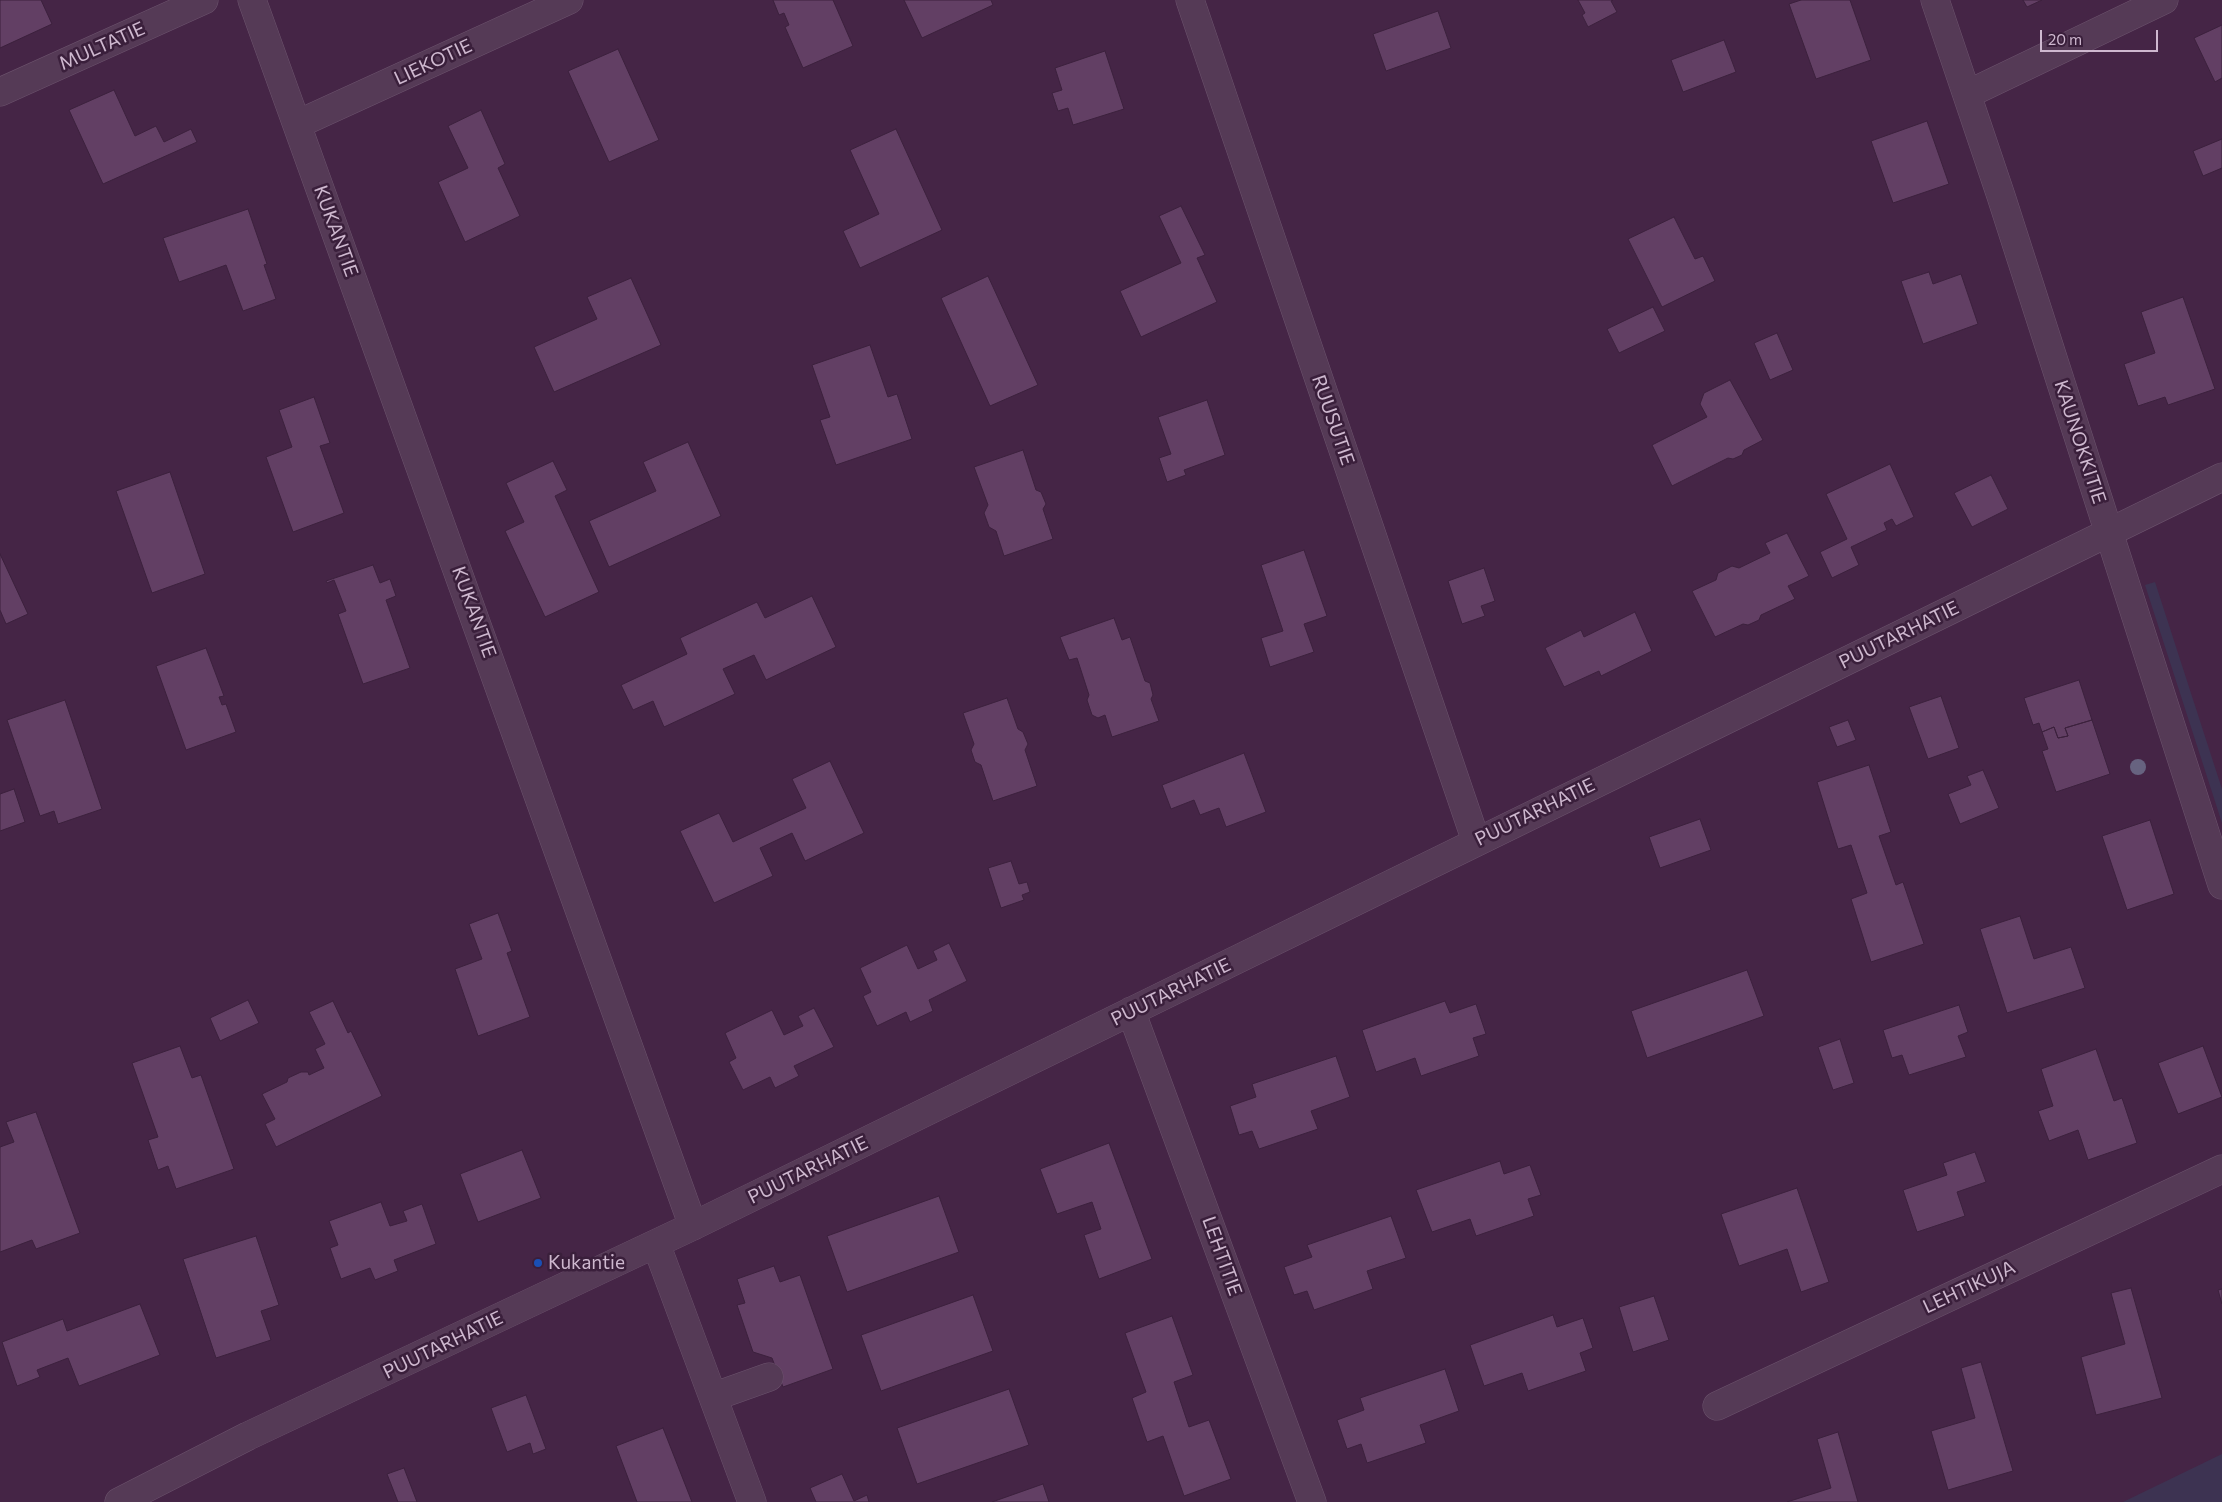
<!DOCTYPE html>
<html>
<head>
<meta charset="utf-8">
<style>
  body { margin:0 }
  #map { position:relative; width:2222px; height:1502px; overflow:hidden; background:#452546; font-family:Commissioner,sans-serif }
  canvas { display:block }
  .scale { position:absolute; left:2040px; top:30px; width:118px; height:22px; box-sizing:border-box; border:2px solid #ceb8cf; border-top:0; padding-left:6px; font-size:15px; line-height:18px; white-space:nowrap; color:#ceb8cf; -webkit-text-stroke:4px #3a1f3b; paint-order:stroke }
</style>
</head>
<body>
<div id="map">
<canvas width="2222" height="1502"></canvas>
<div class="scale">20 m</div>
</div>
<script>
const context = document.querySelector('canvas').getContext('2d');
context.lineJoin = 'round';
function fillPath(path, color) {
  context.fillStyle = color;
  context.fill(path, 'evenodd');
}
function poly(rows) {
  const path = new Path2D();
  for (const r of rows) {
    path.moveTo(r[0], r[1]);
    for (let i = 2; i < r.length; i += 2) path.lineTo(r[i], r[i + 1]);
  }
  return path;
}
function strokePath(path, color, width, dash) {
  context.strokeStyle = color;
  context.lineWidth = width;
  context.lineCap = dash ? 'butt' : 'round';
  context.setLineDash(dash || []);
  context.stroke(path);
}
function write(font, color, halo, rows, align = 'center') {
  context.font = font + ' Commissioner,sans-serif';
  context.lineWidth = 5;
  context.setLineDash([]);
  context.textBaseline = 'middle';
  context.strokeStyle = halo;
  context.fillStyle = color;
  for (const [text, x, y, turn = 0] of rows) {
    context.save();
    context.translate(x, y);
    context.rotate((+turn || 0) * Math.PI / 180);
    context.textAlign = isNaN(turn) ? turn : align;
    if (halo) context.strokeText(text, 0, 0);
    context.fillText(text, 0, 0);
    context.restore();
  }
}
fillPath(poly([
  [2155,582,2222,789,2222,823,2145,585],
  [2222,1454,2222,1502,2123,1502]
]), '#3d3352');
const building = poly([
  [0,0,41,0,52,24,0,48,0,0],
  [773,0,833,0,853,46,803,68,785,27,789,25,784,13,779,15,773,0],
  [904,0,991,0,993,5,922,38,904,0],
  [1578,0,1613,0,1611,1,1617,12,1588,27,1582,15,1585,13,1578,0],
  [1801,0,1850,0,1871,60,1816,79,1789,4,1801,0],
  [2023,0,2042,0,2027,7,2023,0],
  [1438,11,1451,48,1386,71,1373,34,1438,11],
  [2222,25,2222,78,2215,82,2194,38,2222,25],
  [1724,40,1736,72,1683,92,1671,60,1724,40],
  [618,49,659,140,609,162,568,71,618,49],
  [1105,51,1124,109,1073,125,1068,108,1058,111,1052,93,1062,90,1055,68,1105,51],
  [114,90,135,136,156,126,164,142,191,129,197,142,103,184,69,110,114,90],
  [481,110,505,164,498,168,520,216,465,242,438,182,468,168,448,126,481,110],
  [1927,121,1949,184,1893,203,1871,141,1927,121],
  [896,129,942,230,860,268,843,231,879,214,850,150,896,129],
  [2222,139,2222,168,2203,176,2193,151,2222,139],
  [1181,206,1205,255,1197,258,1217,302,1141,337,1120,291,1181,263,1159,216,1181,206],
  [248,209,267,264,264,265,276,299,243,311,226,265,179,282,163,238,248,209],
  [1674,217,1695,259,1703,256,1715,281,1662,307,1628,239,1674,217],
  [1929,272,1933,284,1961,274,1978,324,1923,344,1901,281,1929,272],
  [988,276,1038,385,990,406,941,298,988,276],
  [631,278,661,345,554,392,534,347,597,319,587,297,631,278],
  [2183,297,2215,389,2168,405,2165,397,2138,406,2124,364,2155,353,2141,312,2183,297],
  [1653,307,1665,331,1619,353,1607,329,1653,307],
  [1777,333,1793,370,1770,380,1754,343,1777,333],
  [870,345,888,397,897,394,912,439,836,465,820,420,830,417,812,365,870,345],
  [1730,380,1763,440,1744,450,1742,455,1733,459,1728,458,1672,486,1652,445,1707,417,1700,404,1704,393,1730,380],
  [314,397,330,443,320,446,344,513,293,532,266,457,292,447,279,410,314,397],
  [1207,400,1225,455,1184,470,1186,475,1167,482,1159,458,1171,454,1158,417,1207,400],
  [688,442,721,516,609,567,589,521,656,491,643,462,688,442],
  [1023,450,1036,490,1041,492,1046,504,1043,509,1053,539,1004,556,996,531,989,527,984,513,988,505,974,467,1023,450],
  [553,461,567,490,555,496,599,592,545,617,505,531,524,522,506,483,553,461],
  [1890,464,1914,517,1896,526,1892,519,1884,523,1887,530,1851,547,1859,565,1832,578,1820,552,1847,539,1826,494,1890,464],
  [170,472,205,574,152,593,116,491,170,472],
  [1991,475,2008,509,1972,527,1954,493,1991,475],
  [1787,533,1809,576,1788,586,1795,599,1761,615,1759,620,1748,625,1743,624,1715,637,1692,591,1716,580,1718,573,1732,566,1739,568,1770,553,1765,543,1787,533],
  [1304,550,1327,616,1304,624,1314,652,1270,667,1261,638,1283,631,1261,565,1304,550],
  [0,554,28,614,6,624,0,610,0,554],
  [373,565,380,583,390,579,396,596,386,600,410,668,363,684,338,614,346,611,334,580,327,583,326,581,373,565],
  [1484,568,1495,601,1481,606,1485,616,1462,624,1448,581,1484,568],
  [812,596,836,647,766,680,754,655,723,669,735,694,664,727,653,701,633,710,621,685,687,654,680,638,757,602,765,618,812,596],
  [1635,612,1652,651,1601,676,1599,671,1564,687,1545,648,1581,630,1584,637,1635,612],
  [1114,618,1122,640,1130,637,1145,681,1150,683,1153,695,1151,699,1159,721,1112,737,1105,715,1098,718,1092,715,1087,700,1089,695,1077,658,1069,660,1060,637,1114,618],
  [206,648,224,696,219,697,222,705,226,704,236,732,186,750,156,666,206,648],
  [2079,680,2092,720,2065,728,2068,736,2058,738,2054,727,2042,732,2039,723,2033,725,2024,698,2079,680],
  [1941,696,1959,748,1928,759,1909,707,1941,696],
  [1007,698,1018,729,1023,732,1028,744,1025,750,1037,786,993,801,981,765,975,762,971,750,974,744,963,713,1007,698],
  [65,700,102,809,58,824,54,811,40,816,7,720,65,700],
  [1848,720,1856,740,1837,747,1829,727,1848,720],
  [2092,720,2110,774,2056,792,2042,751,2048,749,2042,732,2054,727,2058,738,2068,736,2065,728,2092,720],
  [1244,753,1266,812,1226,827,1219,808,1200,815,1194,800,1171,809,1162,785,1244,753],
  [830,761,864,833,805,861,792,833,760,848,773,876,714,903,680,831,719,813,733,842,806,808,792,779,830,761],
  [1869,765,1891,832,1879,836,1896,885,1903,882,1924,944,1871,962,1851,899,1867,893,1851,845,1838,849,1817,782,1869,765],
  [1983,770,1999,808,1960,824,1948,794,1971,785,1967,776,1983,770],
  [14,789,25,822,0,831,0,794,14,789],
  [1700,819,1711,850,1660,868,1649,837,1700,819],
  [2150,820,2174,894,2127,910,2102,836,2150,820],
  [1011,861,1019,884,1027,882,1030,892,1022,895,1024,900,1001,908,988,868,1011,861],
  [498,913,512,951,507,953,530,1017,478,1036,455,969,482,959,469,924,498,913],
  [2020,916,2034,959,2071,947,2085,988,2007,1013,1980,929,2020,916],
  [949,943,967,981,929,1000,933,1011,910,1022,906,1012,877,1026,863,996,871,992,860,968,907,945,918,969,937,960,933,951,949,943],
  [1747,970,1764,1016,1647,1058,1631,1011,1747,970],
  [248,1000,259,1023,220,1041,210,1018,248,1000],
  [333,1001,348,1033,351,1031,382,1096,276,1147,265,1124,275,1119,262,1094,287,1082,288,1078,301,1072,308,1072,309,1075,324,1068,315,1049,325,1044,309,1012,333,1001],
  [1445,1001,1450,1013,1476,1004,1486,1034,1473,1038,1479,1056,1421,1076,1415,1058,1376,1072,1362,1030,1445,1001],
  [1959,1005,1968,1032,1958,1036,1966,1057,1909,1075,1902,1055,1892,1058,1883,1030,1959,1005],
  [814,1008,834,1047,794,1066,799,1076,775,1088,770,1077,743,1090,729,1062,736,1058,725,1033,772,1010,784,1035,803,1026,798,1016,814,1008],
  [1840,1039,1854,1083,1833,1090,1818,1047,1840,1039],
  [180,1046,192,1078,201,1075,234,1169,176,1189,168,1166,158,1170,148,1140,158,1137,132,1063,180,1046],
  [2203,1046,2222,1097,2178,1114,2158,1063,2203,1046],
  [2096,1049,2114,1101,2122,1098,2137,1143,2088,1160,2078,1130,2049,1141,2038,1111,2053,1106,2041,1069,2096,1049],
  [1336,1056,1350,1097,1311,1111,1318,1129,1259,1149,1252,1131,1239,1135,1230,1106,1256,1097,1252,1084,1336,1056],
  [36,1112,80,1233,36,1249,32,1240,0,1252,0,1147,14,1142,6,1122,36,1112],
  [1109,1143,1152,1259,1099,1279,1084,1235,1101,1229,1092,1202,1057,1214,1040,1169,1109,1143],
  [522,1150,541,1198,478,1222,460,1174,522,1150],
  [1975,1152,1986,1182,1957,1192,1965,1216,1917,1232,1903,1190,1947,1175,1943,1163,1975,1152],
  [1500,1161,1504,1174,1530,1165,1541,1195,1528,1199,1534,1216,1476,1236,1470,1219,1432,1232,1416,1190,1500,1161],
  [1797,1188,1829,1282,1801,1292,1787,1249,1739,1266,1721,1214,1797,1188],
  [939,1196,959,1252,847,1292,827,1236,939,1196],
  [381,1202,390,1226,407,1221,403,1211,422,1204,436,1244,394,1260,398,1271,375,1280,370,1268,341,1279,330,1248,338,1245,329,1221,381,1202],
  [1391,1216,1406,1258,1367,1271,1373,1289,1314,1310,1307,1291,1294,1295,1284,1267,1312,1257,1307,1245,1391,1216],
  [256,1236,279,1305,261,1311,271,1340,216,1358,183,1259,256,1236],
  [774,1266,780,1282,800,1275,833,1369,783,1387,772,1358,753,1352,737,1305,745,1303,737,1279,774,1266],
  [2131,1288,2162,1398,2096,1415,2081,1357,2125,1344,2111,1293,2131,1288],
  [2222,1289,2222,1304,2218,1290,2222,1289],
  [973,1295,993,1351,881,1391,861,1335,973,1295],
  [1654,1296,1669,1340,1633,1352,1619,1307,1654,1296],
  [140,1304,160,1355,79,1386,68,1358,37,1370,40,1377,17,1386,2,1342,63,1319,67,1331,140,1304],
  [1553,1315,1557,1327,1583,1318,1593,1348,1580,1353,1586,1371,1528,1391,1522,1373,1484,1386,1470,1345,1553,1315],
  [1172,1316,1193,1375,1174,1382,1189,1427,1209,1420,1231,1479,1184,1496,1163,1436,1147,1442,1132,1398,1146,1392,1125,1333,1172,1316],
  [1981,1362,2013,1471,1948,1490,1931,1431,1975,1418,1961,1368,1981,1362],
  [1445,1369,1459,1411,1420,1425,1426,1443,1367,1463,1361,1444,1347,1449,1337,1420,1364,1410,1360,1398,1445,1369],
  [1009,1389,1029,1445,917,1484,897,1428,1009,1389],
  [526,1395,546,1449,533,1454,530,1443,507,1452,491,1408,526,1395],
  [663,1428,692,1502,637,1502,616,1446,663,1428],
  [1838,1432,1858,1502,1787,1502,1831,1488,1817,1439,1838,1432],
  [404,1468,417,1502,398,1502,387,1474,404,1468],
  [842,1474,854,1501,867,1495,869,1502,816,1502,810,1488,842,1474],
  [1043,1484,1049,1502,992,1502,1043,1484]
]);
fillPath(building, '#623f64');
strokePath(building, '#3c213d', 1);
const minor = poly([
  [252,0,693,1226],
  [1190,0,1476,841],
  [1935,0,2001,196,2222,885],
  [0,92,204,0],
  [1968,94,2164,0],
  [298,124,569,0],
  [1131,1011,1312,1502],
  [656,1244,752,1502],
  [713,1397,769,1377],
  [1717,1406,2222,1169],
  [119,1502,248,1436,693,1226,2222,477]
]);
strokePath(minor, '#6c536d', 29);
strokePath(minor, '#553a56', 28);
context.fillStyle = '#676380';
for (const [x, y] of [
  [2138,767]
]) {
  context.beginPath();
  context.arc(x, y, 8, 0, 2 * Math.PI);
  context.fill();
}
for (const [x, y, r, color] of [
  [538,1263,5,"#1a4fb4"]
]) {
  const dot = new Path2D();
  dot.arc(x, y, r, 0, 2 * Math.PI);
  context.fillStyle = color;
  context.fill(dot);
  strokePath(dot, '#3a1f3b', 2);
}
write('19px', '#ceb8cf', '#3a1f3b', [
  ["MULTATIE",102,46,-24],
  ["LIEKOTIE",433,62,-25],
  ["KUKANTIE",336,231,70],
  ["RUUSUTIE",1333,420,71],
  ["KAUNOKKITIE",2080,442,72],
  ["KUKANTIE",474,612,70],
  ["PUUTARHATIE",1899,635,-26],
  ["PUUTARHATIE",1535,812,-26],
  ["PUUTARHATIE",1171,992,-26],
  ["PUUTARHATIE",808,1170,-26],
  ["LEHTITIE",1222,1256,70],
  ["LEHTIKUJA",1969,1287,-25],
  ["PUUTARHATIE",443,1345,-26]
]);
write('19px', '#ceb8cf', '#3a1f3b', [
  ["Kukantie",548,1263]
], 'left');
</script>
</body>
</html>
